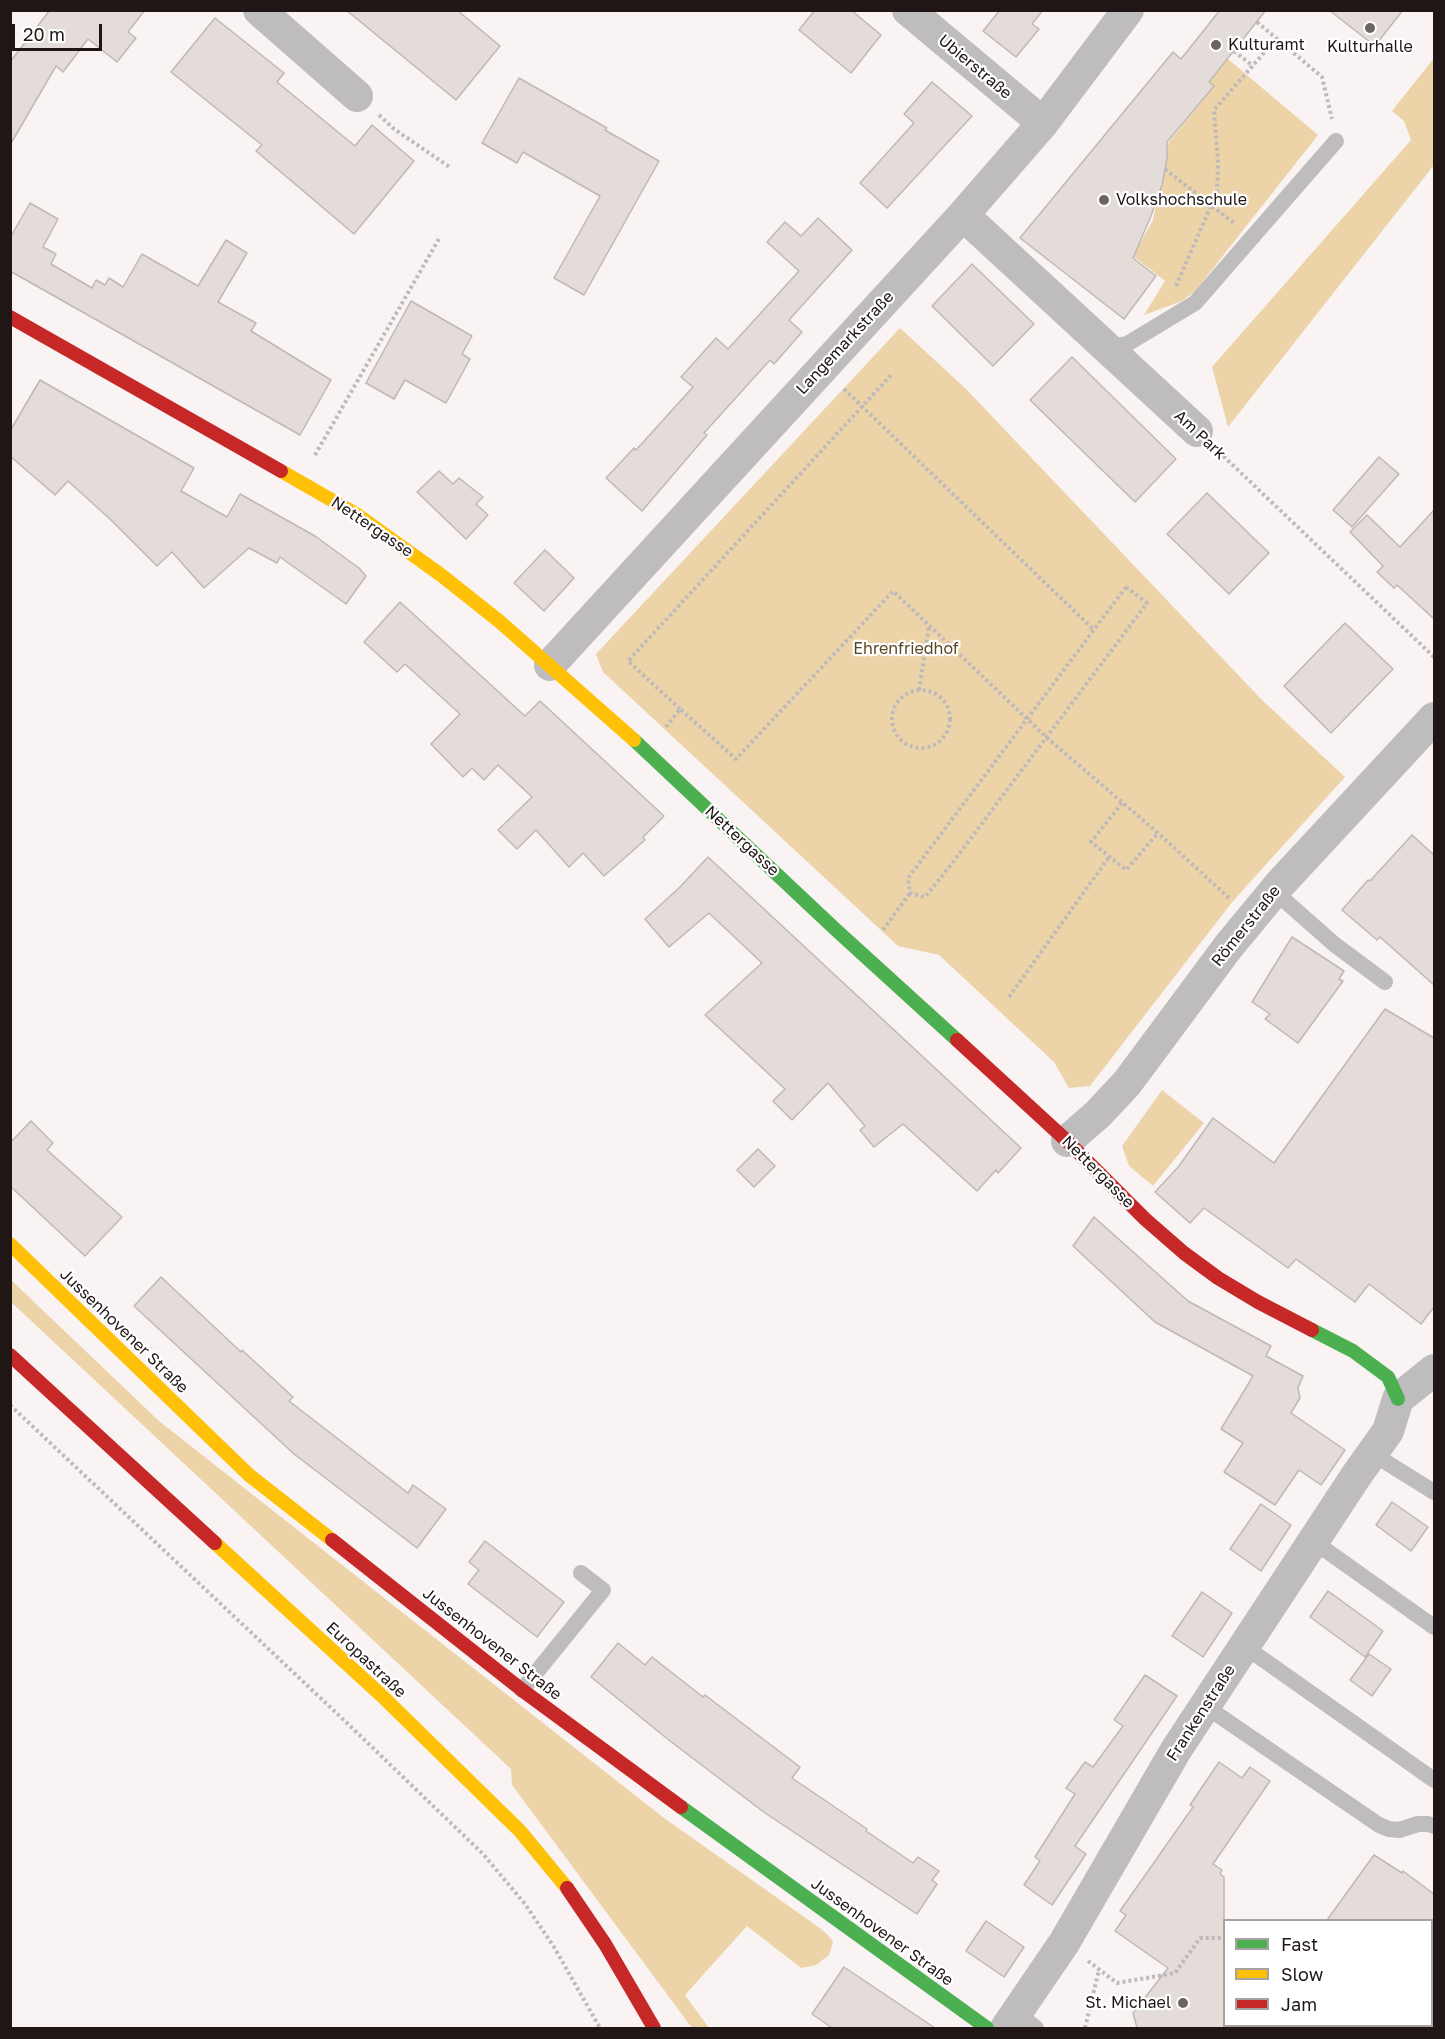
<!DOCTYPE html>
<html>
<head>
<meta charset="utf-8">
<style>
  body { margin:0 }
  #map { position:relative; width:1445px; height:2039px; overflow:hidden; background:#f9f3f3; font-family:"Golos Text",sans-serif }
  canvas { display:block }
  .frame { position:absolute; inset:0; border:12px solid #201616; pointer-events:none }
  .legend { position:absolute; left:1223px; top:1919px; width:210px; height:108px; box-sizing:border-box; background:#fff; border:2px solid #a6a2a2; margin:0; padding:8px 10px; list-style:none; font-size:18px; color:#201616 }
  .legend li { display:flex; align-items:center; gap:12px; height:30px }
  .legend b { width:30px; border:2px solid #a6a2a2 }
  .scale { position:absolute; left:12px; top:24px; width:90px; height:27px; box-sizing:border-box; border:3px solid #201616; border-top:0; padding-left:8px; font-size:18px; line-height:21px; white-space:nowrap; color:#201616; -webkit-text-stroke:4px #fff; paint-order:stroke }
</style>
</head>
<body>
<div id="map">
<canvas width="1445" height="2039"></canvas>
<div class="frame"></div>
<ul class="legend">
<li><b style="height:8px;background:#4caf50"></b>Fast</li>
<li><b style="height:8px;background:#ffc107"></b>Slow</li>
<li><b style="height:8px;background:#c62828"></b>Jam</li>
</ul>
<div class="scale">20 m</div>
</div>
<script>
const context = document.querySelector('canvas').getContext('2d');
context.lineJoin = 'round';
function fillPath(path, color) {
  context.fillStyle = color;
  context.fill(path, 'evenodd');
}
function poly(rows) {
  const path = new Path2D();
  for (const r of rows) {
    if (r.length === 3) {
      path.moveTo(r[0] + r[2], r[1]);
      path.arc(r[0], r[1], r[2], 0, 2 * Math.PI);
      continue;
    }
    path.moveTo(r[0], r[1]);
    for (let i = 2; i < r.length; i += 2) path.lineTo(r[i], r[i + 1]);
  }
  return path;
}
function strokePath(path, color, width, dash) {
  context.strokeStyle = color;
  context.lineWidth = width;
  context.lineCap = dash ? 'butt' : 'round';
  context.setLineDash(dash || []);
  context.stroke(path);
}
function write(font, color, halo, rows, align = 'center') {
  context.font = font + ' "Golos Text",sans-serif';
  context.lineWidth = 4.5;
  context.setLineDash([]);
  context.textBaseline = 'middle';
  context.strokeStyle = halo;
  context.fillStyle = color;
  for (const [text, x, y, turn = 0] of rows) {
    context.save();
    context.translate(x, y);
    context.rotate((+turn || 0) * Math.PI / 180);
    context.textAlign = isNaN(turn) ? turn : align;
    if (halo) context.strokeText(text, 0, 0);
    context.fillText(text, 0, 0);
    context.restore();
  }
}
fillPath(poly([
  [1434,58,1434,165,1228,427,1212,367,1411,140,1404,121,1392,111],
  [1228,59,1318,135,1196,290,1182,301,1144,315,1165,281,1133,256,1153,220,1169,142,1214,86,1209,82],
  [900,328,966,389,1262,700,1345,777,1233,901,1090,1086,1069,1088,1054,1062,939,955,898,946,603,672,596,654],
  [1162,1090,1204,1123,1153,1186,1129,1166,1122,1146],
  [10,1279,159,1421,664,1818,817,1926,827,1934,833,1942,829,1955,816,1965,801,1968,747,1926,685,1995,709,2028,692,2028,512,1785,511,1769,11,1302]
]), '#ecd4a8');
const building = poly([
  [50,10,145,10,128,32,136,38,117,62,88,39,63,72,56,66,10,145,10,62,50,10],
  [346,10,457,10,500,46,456,100,346,10],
  [815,10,851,10,881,35,851,73,799,30,815,10],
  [1000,10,1043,10,1032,24,1039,29,1016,57,983,31,1000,10],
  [1220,10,1266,10,1209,82,1214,86,1167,142,1167,159,1162,185,1151,216,1133,258,1156,276,1124,319,1020,238,1173,52,1181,59,1220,10],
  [1329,10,1403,10,1375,46,1329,10],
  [215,18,284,73,277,82,355,146,372,125,414,161,354,234,256,151,262,145,171,72,215,18],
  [519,78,607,128,605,130,659,161,584,295,554,278,600,196,523,152,517,163,482,143,519,78],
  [932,82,972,116,887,208,860,183,914,123,904,114,932,82],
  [30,203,58,219,43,247,56,254,51,264,92,288,96,280,105,285,109,278,123,287,142,254,198,286,226,240,247,253,218,302,256,323,251,331,331,380,300,435,10,271,10,238,30,203],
  [818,218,852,250,789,320,802,332,774,364,770,360,704,433,707,435,642,511,606,478,634,448,636,450,693,387,681,377,716,338,728,349,799,271,767,242,785,222,801,236,818,218],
  [972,264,1034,324,993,366,932,306,972,264],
  [411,301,472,336,462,354,470,359,446,403,405,380,394,399,366,383,411,301],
  [1072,357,1176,459,1135,502,1030,400,1072,357],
  [40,380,194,468,181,491,227,517,240,494,315,536,359,568,366,576,346,604,280,557,277,563,249,548,204,588,172,552,157,566,111,520,68,481,55,495,10,456,10,431,40,380],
  [1379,457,1399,474,1352,527,1333,510,1379,457],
  [439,471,453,484,459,478,483,497,476,504,488,515,466,539,417,492,439,471],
  [1207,493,1269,553,1229,594,1167,534,1207,493],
  [1434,510,1434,619,1397,585,1394,588,1377,572,1383,566,1350,532,1367,515,1400,547,1434,510],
  [545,550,574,578,544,611,514,583,545,550],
  [400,602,525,716,540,701,664,816,643,837,645,840,604,876,583,853,569,867,536,830,517,849,498,830,532,797,498,765,484,780,472,768,463,777,431,744,460,714,405,664,397,672,364,642,400,602],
  [1345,623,1393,669,1331,733,1284,686,1345,623],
  [1412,835,1434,855,1434,985,1380,937,1377,940,1342,910,1368,880,1370,881,1412,835],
  [708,857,1021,1148,998,1173,996,1170,977,1191,903,1124,874,1147,860,1130,865,1126,828,1083,792,1120,773,1101,785,1089,705,1015,762,963,709,913,669,947,645,919,680,887,708,857],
  [1292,937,1344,971,1339,979,1343,981,1298,1043,1265,1019,1270,1014,1252,1002,1292,937],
  [1385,1009,1434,1038,1434,1307,1421,1324,1369,1284,1355,1302,1296,1259,1288,1268,1204,1208,1190,1223,1155,1192,1179,1166,1213,1118,1274,1163,1385,1009],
  [31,1121,53,1143,47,1150,122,1217,85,1256,10,1186,10,1143,31,1121],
  [758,1149,775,1166,754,1187,737,1170,758,1149],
  [1094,1217,1188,1301,1271,1346,1266,1356,1303,1376,1298,1388,1300,1398,1291,1413,1345,1450,1321,1485,1299,1470,1275,1505,1224,1472,1243,1443,1221,1429,1253,1376,1155,1322,1073,1246,1094,1217],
  [161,1277,241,1352,242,1350,293,1397,289,1401,408,1493,413,1485,446,1509,417,1548,294,1454,134,1306,161,1277],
  [1392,1502,1428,1527,1411,1551,1376,1525,1392,1502],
  [1261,1504,1291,1525,1261,1571,1230,1549,1261,1504],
  [485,1541,564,1602,537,1637,468,1584,479,1570,469,1562,485,1541],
  [1328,1591,1383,1631,1365,1657,1310,1617,1328,1591],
  [1202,1592,1232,1613,1203,1657,1172,1636,1202,1592],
  [618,1643,645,1665,652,1657,703,1697,705,1695,800,1767,792,1778,867,1829,866,1831,913,1863,918,1857,939,1871,932,1880,937,1884,917,1914,765,1813,670,1741,591,1677,618,1643],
  [1369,1654,1391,1669,1372,1696,1350,1680,1369,1654],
  [1145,1675,1177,1696,1075,1846,1086,1854,1052,1905,1024,1885,1040,1861,1035,1857,1075,1794,1066,1788,1085,1762,1093,1767,1123,1726,1114,1720,1145,1675],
  [1219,1762,1242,1778,1250,1767,1270,1781,1213,1864,1222,1870,1220,1874,1224,1877,1224,2028,1137,2028,1133,2013,1168,1968,1115,1931,1126,1915,1120,1911,1193,1807,1190,1805,1219,1762],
  [1374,1855,1402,1873,1403,1871,1434,1894,1434,1920,1327,1920,1374,1855],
  [986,1921,1024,1947,1004,1977,966,1951,986,1921],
  [844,1967,935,2028,832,2028,812,2014,844,1967]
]);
fillPath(building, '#e3dcd9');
strokePath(building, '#bfb8b6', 1.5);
strokePath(poly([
  [1257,22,1322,77,1332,119],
  [1234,51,1253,66],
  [379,115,394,129,451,168],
  [1165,169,1235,224],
  [1176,286,1217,192,1218,163,1214,110,1276,39],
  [844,389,1094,630],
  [1219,452,1434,657],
  [315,455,440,237],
  [1126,587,1147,603,947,870,925,897,910,893,908,878,1126,587],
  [919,690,929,626],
  [921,719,29],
  [680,709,628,661,892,374],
  [666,727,680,709,736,759,893,591,1046,737,1158,833,1229,898],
  [1122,803,1091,842,1126,870,1158,833],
  [883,930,910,893],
  [1009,997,1109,857],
  [10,1405,347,1723,483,1854,525,1904,554,1947,600,2028],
  [1088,1961,1117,1983,1175,1973,1200,1938,1224,1938],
  [1085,2028,1099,1970],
  [1289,2028,1291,2026]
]), '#bebabb', 4, [3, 3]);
strokePath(poly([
  [1107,348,1127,344,1195,303,1336,141],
  [1274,891,1334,944,1385,982],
  [1373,1454,1434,1492],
  [1313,1541,1434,1627],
  [1244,1646,1434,1780],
  [522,1690,603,1590,581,1573],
  [1205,1706,1379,1825,1389,1829,1399,1830,1418,1824,1428,1824,1434,1826],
  [1017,2013,1036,2028]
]), '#bfbcbd', 16);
strokePath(poly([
  [259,10,357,96],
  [908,10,1043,123],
  [963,215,1197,431],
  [550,665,963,215,1043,123,1128,10],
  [1067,1141,1098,1114,1127,1083,1228,947,1280,884,1434,718],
  [1398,1399,1434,1370],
  [1006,2028,1064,1943,1176,1750,1356,1476,1388,1431,1398,1399]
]), '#bfbcbd', 32);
strokePath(poly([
  [634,740,835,929,957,1040],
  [1312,1330,1353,1351,1388,1377,1398,1399],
  [681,1807,987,2028]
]), '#4caf50', 14);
strokePath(poly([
  [281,471,356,514,441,575,499,621,634,740],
  [10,1244,249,1475,332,1540],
  [215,1543,381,1695,520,1831,567,1888]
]), '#ffc107', 14);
strokePath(poly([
  [10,317,281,471],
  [957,1040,1067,1141,1145,1219,1184,1253,1218,1278,1258,1302,1312,1330],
  [10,1355,215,1543],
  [332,1540,522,1690,681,1807],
  [567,1888,605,1944,654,2028]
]), '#c62828', 14);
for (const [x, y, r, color] of [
  [1370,28,6,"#6c6363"],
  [1216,45,6,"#6c6363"],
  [1104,200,6,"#6c6363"],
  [1183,2003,6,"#6c6363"]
]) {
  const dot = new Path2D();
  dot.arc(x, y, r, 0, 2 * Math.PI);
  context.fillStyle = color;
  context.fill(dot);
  strokePath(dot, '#fff', 2);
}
write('16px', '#201616', '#fff', [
  ["Kulturamt",1228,45],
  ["Kulturhalle",1370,47,"center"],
  ["Volkshochschule",1116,200],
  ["St. Michael",1171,2003,"right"]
], 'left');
write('16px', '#201616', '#fff', [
  ["Ubierstraße",975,67,40],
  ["Langemarkstraße",845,343,-47],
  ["Am Park",1200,435,43],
  ["Nettergasse",372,527,34],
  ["Nettergasse",742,841,43],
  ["Römerstraße",1246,926,-51],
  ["Nettergasse",1098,1172,45],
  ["Jussenhovener Straße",124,1331,44],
  ["Jussenhovener Straße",492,1644,38],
  ["Europastraße",366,1660,43],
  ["Frankenstraße",1201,1713,-57],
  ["Jussenhovener Straße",882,1932,36]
]);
write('16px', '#594723', '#fff', [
  ["Ehrenfriedhof",906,649]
]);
</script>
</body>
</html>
